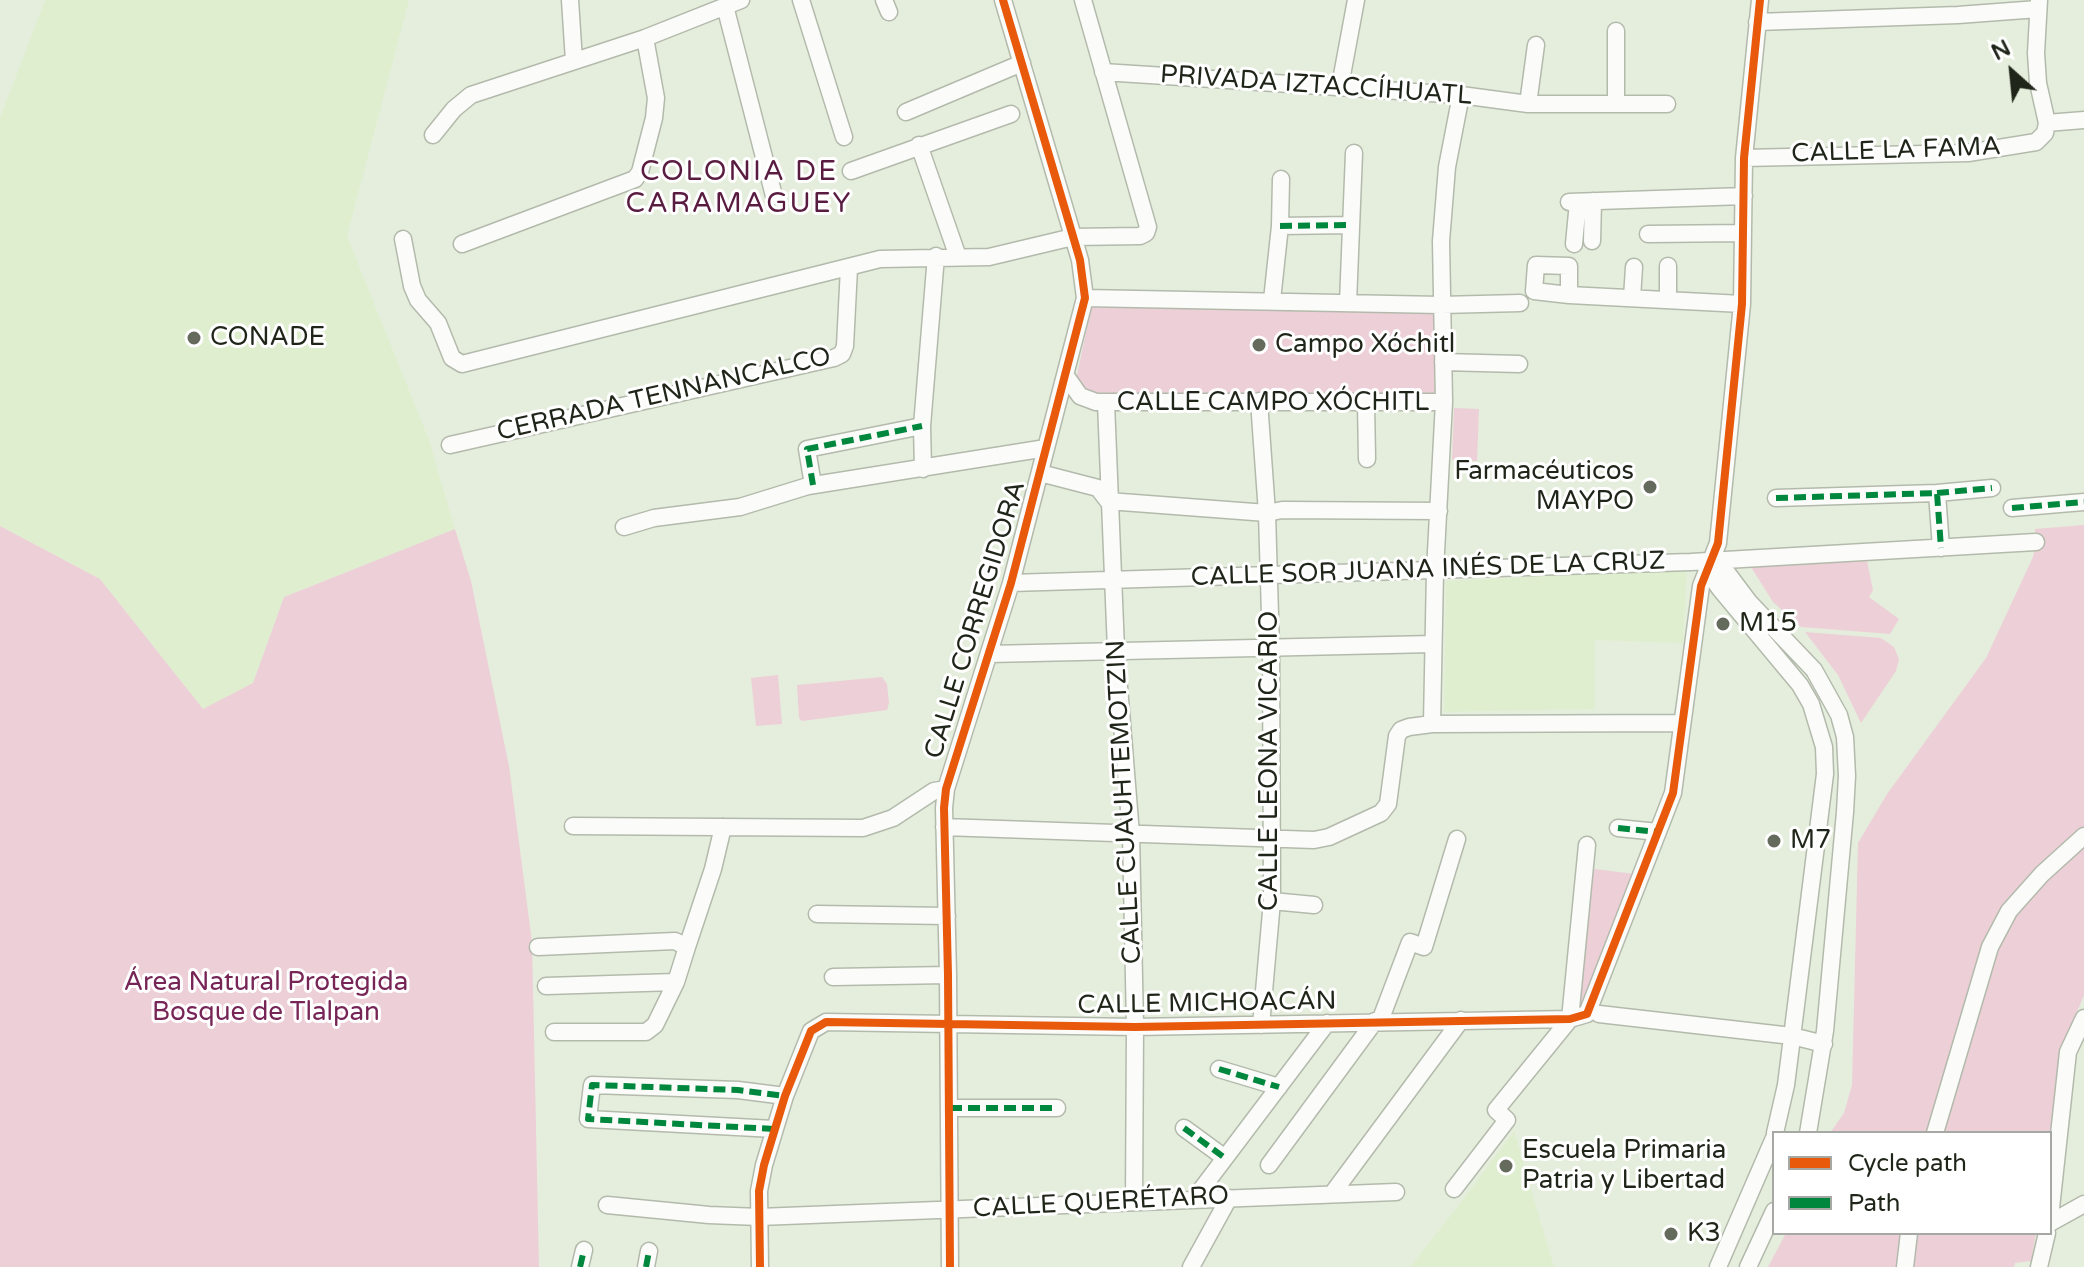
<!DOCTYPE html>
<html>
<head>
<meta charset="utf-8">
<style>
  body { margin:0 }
  #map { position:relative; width:2084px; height:1267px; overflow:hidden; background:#e5eedc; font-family:"Varela Round",sans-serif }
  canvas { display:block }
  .legend { position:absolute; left:1772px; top:1131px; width:280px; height:104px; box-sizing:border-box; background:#fff; border:2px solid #a5a8a3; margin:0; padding:10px 14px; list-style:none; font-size:24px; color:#1f2519 }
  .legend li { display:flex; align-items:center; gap:16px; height:40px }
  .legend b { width:40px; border:2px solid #a5a8a3 }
  .north { position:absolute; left:1972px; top:32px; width:80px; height:80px; -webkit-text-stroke:6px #fff; paint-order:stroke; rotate:333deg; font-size:22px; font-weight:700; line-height:32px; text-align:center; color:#1f2519 }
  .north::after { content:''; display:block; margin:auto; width:28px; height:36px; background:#1f2519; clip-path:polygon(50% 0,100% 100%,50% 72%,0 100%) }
</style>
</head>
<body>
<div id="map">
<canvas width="2084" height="1267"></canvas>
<ul class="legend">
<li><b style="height:10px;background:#e8590c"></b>Cycle path</li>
<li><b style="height:10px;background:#00873e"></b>Path</li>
</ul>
<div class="north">N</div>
</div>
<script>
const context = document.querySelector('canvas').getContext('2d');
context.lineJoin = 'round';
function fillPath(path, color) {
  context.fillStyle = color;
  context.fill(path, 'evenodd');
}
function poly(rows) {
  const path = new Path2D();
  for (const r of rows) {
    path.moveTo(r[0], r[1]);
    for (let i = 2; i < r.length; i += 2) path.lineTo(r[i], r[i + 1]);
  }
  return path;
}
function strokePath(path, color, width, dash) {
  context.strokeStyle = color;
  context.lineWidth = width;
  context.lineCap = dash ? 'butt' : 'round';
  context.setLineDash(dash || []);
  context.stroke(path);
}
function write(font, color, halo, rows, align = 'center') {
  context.font = font + ' "Varela Round",sans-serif';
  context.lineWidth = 6;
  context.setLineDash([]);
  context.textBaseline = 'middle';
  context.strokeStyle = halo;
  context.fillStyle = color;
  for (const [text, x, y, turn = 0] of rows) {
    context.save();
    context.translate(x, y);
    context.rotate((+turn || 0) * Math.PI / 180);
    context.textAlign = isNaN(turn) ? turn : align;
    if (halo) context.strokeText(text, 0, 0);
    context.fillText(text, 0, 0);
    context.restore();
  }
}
fillPath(poly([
  [45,0,409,0,347,236,429,440,455,529,284,597,253,683,203,710,100,579,0,526,0,118],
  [1687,569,1683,643,1595,640,1595,709,1444,712,1446,581],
  [1514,1131,1554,1267,1410,1267,1462,1201]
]), '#e0eed0');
fillPath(poly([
  [1092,304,1434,310,1435,399,1091,395,1081,387,1076,380],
  [1454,408,1479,409,1477,461,1452,460],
  [2084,525,2084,995,2061,1051,2050,1135,1830,1133,1844,1113,1852,1085,1858,843,1887,794,1986,658,2033,557,2036,542,2035,529],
  [0,526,100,579,203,709,253,683,284,597,455,529,471,581,509,766,532,942,539,1267,0,1267],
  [1867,561,1873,590,1869,597,1899,619,1890,634,1801,627,1773,602,1751,567],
  [1805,632,1881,638,1894,647,1899,659,1896,671,1861,723,1838,675],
  [778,675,782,724,756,726,751,678],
  [882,677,887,684,889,703,887,710,802,721,799,718,797,685],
  [1595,869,1635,874,1583,1003,1579,1005,1591,872],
  [1786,1233,2036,1233,2031,1261,2015,1263,2014,1267,1768,1267]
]), '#edcfd8');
const minor = poly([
  [570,0,574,61],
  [801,0,844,137],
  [884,0,889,12],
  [2039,0,2036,53,2038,83,2047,123],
  [725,6,774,196],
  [1757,22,1958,15,2038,9],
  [1616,31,1616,104],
  [1103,72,1461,95,1528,104,1667,104],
  [1340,86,1356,0],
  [1528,104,1536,45],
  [906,112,1022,63],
  [433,135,454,109,471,95,645,38,741,0],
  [919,145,958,257],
  [1744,158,1968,153,2036,142,2045,133,2047,123,2084,120],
  [851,171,1011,114],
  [1569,202,1744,196],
  [1280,226,1351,225],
  [1648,234,1743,233],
  [403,239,412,286,418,300,438,323,452,358,462,364,880,259,989,257,1073,237,1140,236,1146,233,1148,227,1083,0],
  [1592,241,1593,201],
  [462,244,635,179,640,172,654,118,656,98,645,38],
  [1574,244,1578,202],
  [1569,295,1569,266,1536,265,1534,291,1569,295,1742,304],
  [1085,298,1441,305,1520,303],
  [1632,298,1634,267],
  [1668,299,1668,266],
  [1272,300,1280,226,1281,179],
  [1348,303,1354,153],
  [1443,362,1519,364],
  [1066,376,1080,396,1096,402,1444,402],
  [1259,401,1267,513,1271,649,1272,901,1261,1025],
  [1106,403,1116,650,1131,834,1135,1027,1134,1202],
  [1366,403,1367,459],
  [450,445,834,358,842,354,845,346,849,268],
  [923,469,922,426,936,256],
  [1040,473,1098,488,1108,501,1267,513,1282,510,1439,511],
  [813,485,807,449,922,426],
  [1937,493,1992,488],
  [1776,498,1937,493,1941,548],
  [2012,508,2084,502],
  [624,527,654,518,740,507,808,486,1046,448],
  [1711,561,1725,570,1749,602,1814,670,1839,715,1845,737,1847,776,1845,812,1825,1031,1808,1133],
  [1711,562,1713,579,1720,589,1800,685,1811,704,1824,747,1825,774,1786,1085,1775,1133],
  [1011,583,1691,562,2036,542],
  [989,654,1433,644],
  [1432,724,1435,571,1444,402,1441,241,1447,167,1461,95],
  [573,826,863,828,893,818,934,791,946,789],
  [944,827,1314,840,1329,837,1381,813,1388,804,1397,736,1401,730,1409,727,1432,724,1680,723],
  [1618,828,1658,832],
  [1272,901,1314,905],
  [817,914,947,916],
  [538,947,675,941,687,947,713,869,723,827],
  [833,977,948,975],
  [546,986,676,982],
  [1599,1014,1792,1036,1824,1044],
  [1380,1021,1410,942,1424,947,1457,839],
  [554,1032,646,1032,655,1025,676,982,687,947],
  [1219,1069,1279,1087],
  [950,1108,1057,1108],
  [1184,1128,1225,1158],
  [774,1129,588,1119,592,1085,738,1090,785,1096],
  [1935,1133,1990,947,2009,911,2042,874,2084,836],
  [1269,1165,1375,1021],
  [1454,1189,1507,1120,1496,1110,1570,1019,1587,845],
  [1332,1194,1461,1020],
  [1194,1199,1327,1023],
  [607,1205,709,1215,759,1217,1396,1192],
  [2050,1217,2068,1052,2084,1018],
  [2050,1223,2084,1204],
  [580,1267,584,1250],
  [646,1267,649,1251],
  [760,1267,759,1191,764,1165,785,1096,811,1031,826,1022,1135,1027,1570,1019,1587,1014,1673,793,1701,586,1718,543,1742,304,1744,158,1760,0],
  [950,1267,948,975,944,808,946,789,1011,583,1085,298,1080,260,1003,0],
  [1191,1267,1229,1198],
  [1718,1267,1774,1138],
  [1748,1267,1774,1211],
  [1905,1267,1909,1233],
  [2039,1267,2047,1233]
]);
strokePath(minor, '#b3baac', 19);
strokePath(minor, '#fbfcfa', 16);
strokePath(poly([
  [1280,226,1351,225],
  [813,485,807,449,922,426],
  [1937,493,1992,488],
  [1776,498,1937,493,1941,548],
  [2012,508,2084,502],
  [1618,828,1658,832],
  [1219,1069,1279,1087],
  [950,1108,1057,1108],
  [1184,1128,1225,1158],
  [774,1129,588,1119,592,1085,738,1090,785,1096],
  [580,1267,584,1250],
  [646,1267,649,1251]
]), '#00873e', 6, [12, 6]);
strokePath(poly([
  [760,1267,759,1191,764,1165,785,1096,811,1031,826,1022,1135,1027,1570,1019,1587,1014,1673,793,1701,586,1718,543,1742,304,1744,158,1760,0],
  [950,1267,948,975,944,808,946,789,1011,583,1085,298,1080,260,1003,0]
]), '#e8590c', 8);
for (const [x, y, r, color] of [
  [194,338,8,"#646b5d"],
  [1259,345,8,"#646b5d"],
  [1650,487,8,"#646b5d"],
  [1723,624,8,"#646b5d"],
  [1774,841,8,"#646b5d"],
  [1506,1166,8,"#646b5d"],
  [1671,1234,8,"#646b5d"]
]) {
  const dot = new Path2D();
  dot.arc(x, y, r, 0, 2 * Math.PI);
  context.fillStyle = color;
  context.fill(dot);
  strokePath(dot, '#fff', 3);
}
write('26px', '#1f2519', '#fff', [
  ["PRIVADA IZTACCÍHUATL",1316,86,4],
  ["CALLE LA FAMA",1896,151,-2],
  ["CERRADA TENNANCALCO",664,395,-13],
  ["CALLE CAMPO XÓCHITL",1273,403],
  ["CALLE SOR JUANA INÉS DE LA CRUZ",1428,570,-2],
  ["CALLE CORREGIDORA",976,620,-73],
  ["CALLE LEONA VICARIO",1270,761,-90],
  ["CALLE CUAUHTEMOTZIN",1125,802,-93],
  ["CALLE MICHOACÁN",1207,1004,-1],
  ["CALLE QUERÉTARO",1101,1203,-3]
]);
write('26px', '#1f2519', '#fff', [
  ["CONADE",210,338],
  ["Campo Xóchitl",1275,345],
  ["Farmacéuticos",1634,472,"right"],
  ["MAYPO",1634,502,"right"],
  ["M15",1739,624],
  ["M7",1790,841],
  ["Escuela Primaria",1522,1151],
  ["Patria y Libertad",1522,1181],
  ["K3",1687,1234]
], 'left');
write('26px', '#772556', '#fff', [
  ["Área Natural Protegida",266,983],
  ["Bosque de Tlalpan",266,1013]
]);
context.letterSpacing = '2px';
write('28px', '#591c40', '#fff', [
  ["COLONIA DE",739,173],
  ["CARAMAGUEY",739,205]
]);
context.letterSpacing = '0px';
</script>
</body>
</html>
